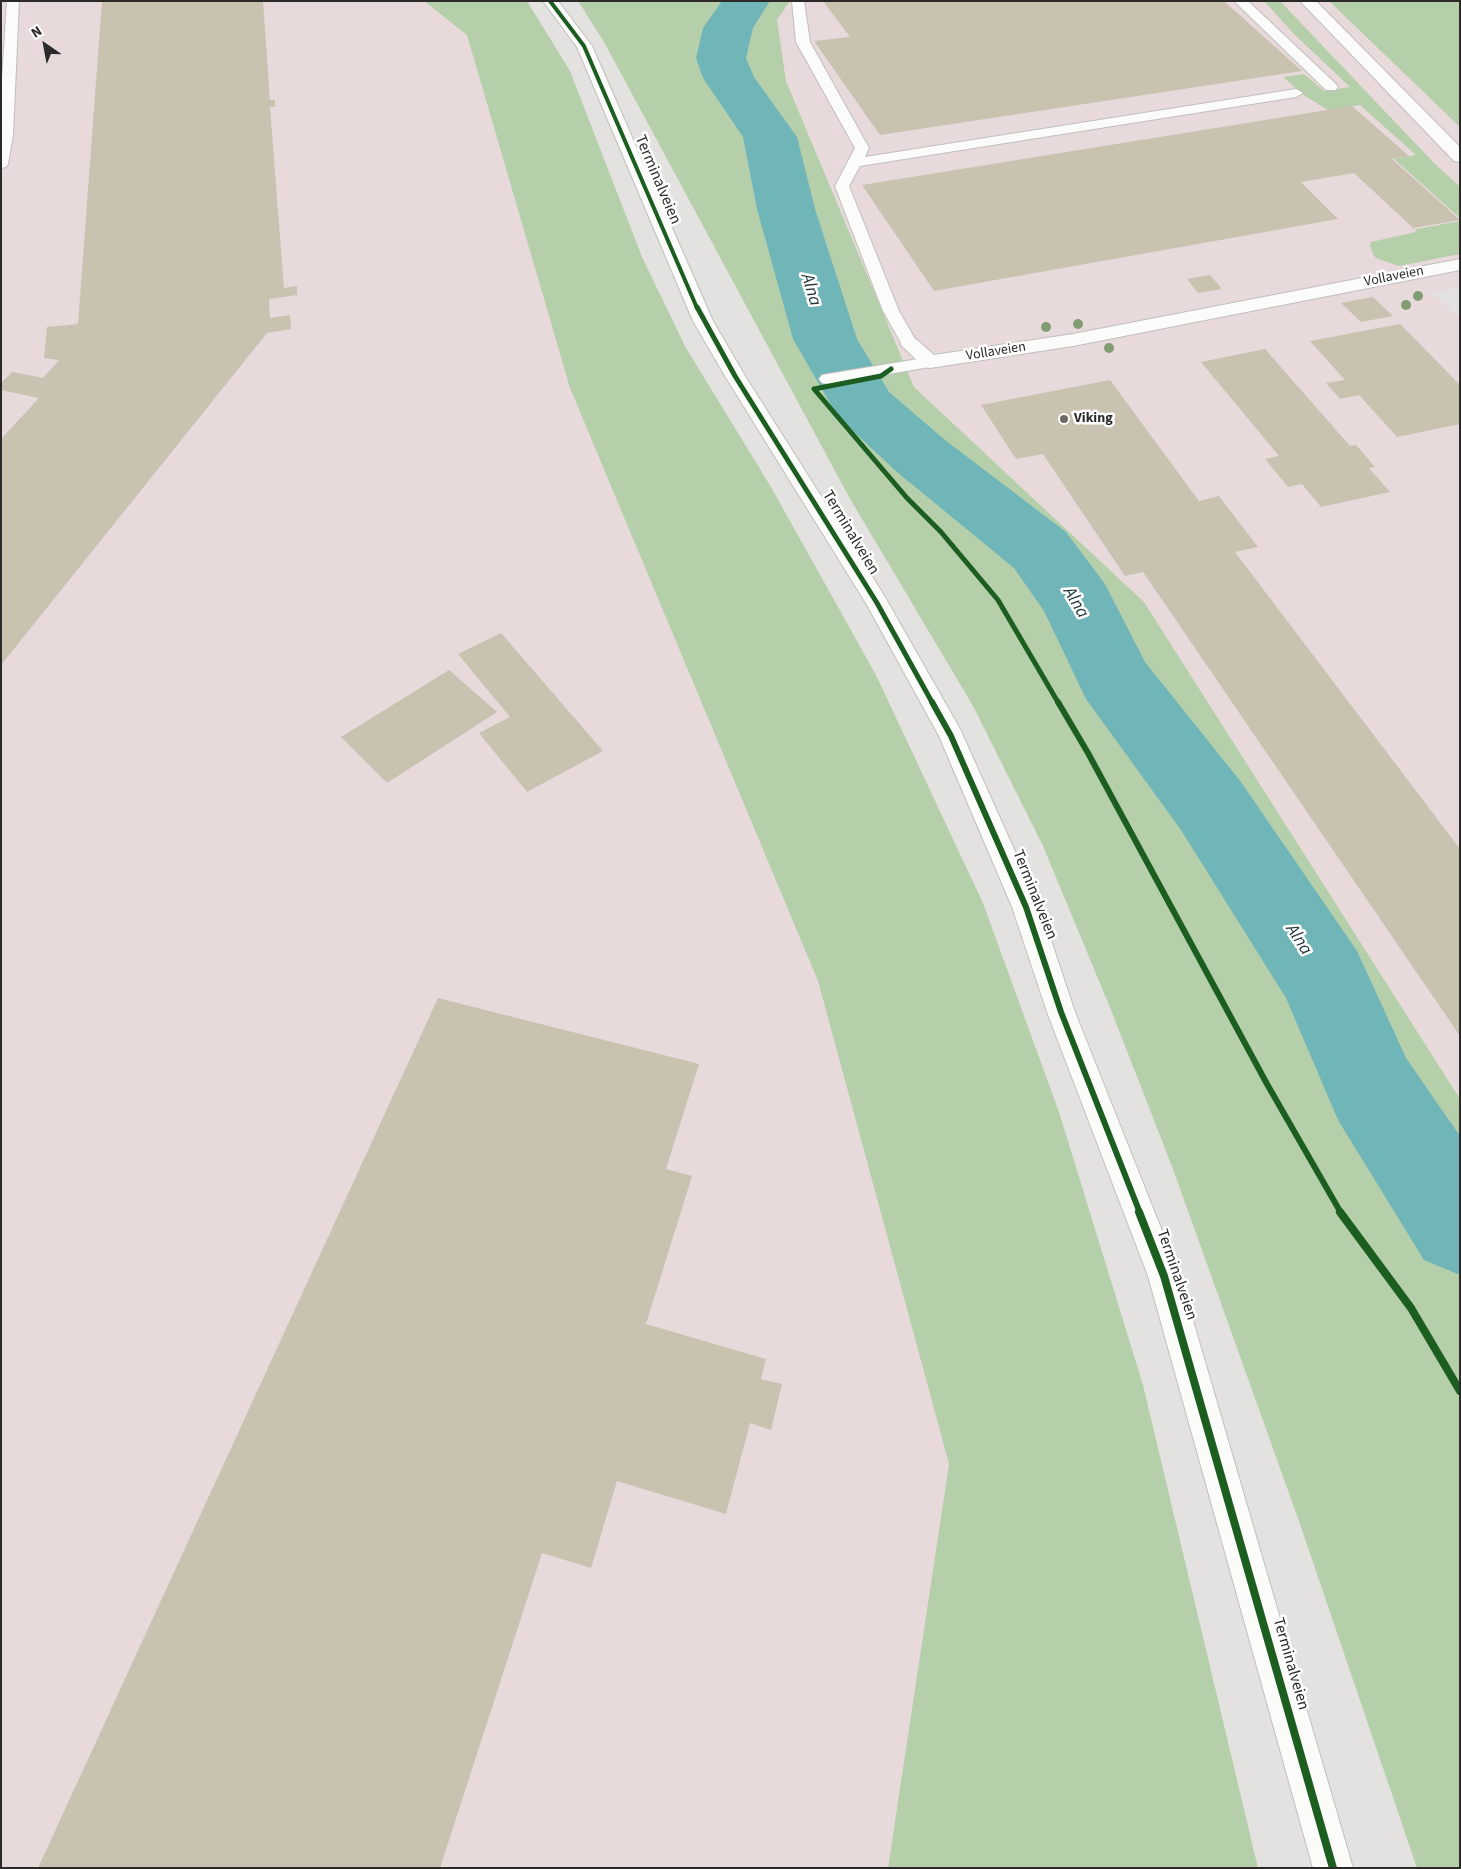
<!DOCTYPE html>
<html>
<head>
<meta charset="utf-8">
<style>
  body { margin:0 }
  #map { position:relative; width:1461px; height:1869px; overflow:hidden; background:#e4e2e0; font-family:"Source Sans 3",sans-serif }
  canvas { display:block }
  .frame { position:absolute; inset:0; border:2px solid #2b2a29; pointer-events:none }
  .north { position:absolute; left:20px; top:20px; width:50px; height:50px; -webkit-text-stroke:4px #fff; paint-order:stroke; rotate:327deg; font-size:14px; font-weight:700; line-height:20px; text-align:center; color:#2b2a29 }
  .north::after { content:''; display:block; margin:auto; width:18px; height:22px; background:#2b2a29; clip-path:polygon(50% 0,100% 100%,50% 72%,0 100%) }
</style>
</head>
<body>
<div id="map">
<canvas width="1461" height="1869"></canvas>
<div class="frame"></div>
<div class="north">N</div>
</div>
<script>
const context = document.querySelector('canvas').getContext('2d');
context.lineJoin = 'round';
function fillPath(path, color) {
  context.fillStyle = color;
  context.fill(path, 'evenodd');
}
function poly(rows) {
  const path = new Path2D();
  for (const r of rows) {
    path.moveTo(r[0], r[1]);
    for (let i = 2; i < r.length; i += 2) path.lineTo(r[i], r[i + 1]);
  }
  return path;
}
function strokePath(path, color, width, dash) {
  context.strokeStyle = color;
  context.lineWidth = width;
  context.lineCap = dash ? 'butt' : 'round';
  context.setLineDash(dash || []);
  context.stroke(path);
}
function write(font, color, halo, rows, align = 'center') {
  context.font = font + ' "Source Sans 3",sans-serif';
  context.lineWidth = 5;
  context.setLineDash([]);
  context.textBaseline = 'middle';
  context.strokeStyle = halo;
  context.fillStyle = color;
  for (const [text, x, y, turn = 0] of rows) {
    context.save();
    context.translate(x, y);
    context.rotate((+turn || 0) * Math.PI / 180);
    context.textAlign = isNaN(turn) ? turn : align;
    if (halo) context.strokeText(text, 0, 0);
    context.fillText(text, 0, 0);
    context.restore();
  }
}
fillPath(poly([
  [1,1,424,1,467,35,570,388,818,982,949,1464,888,1868,1,1868],
  [790,1,1460,1,1460,287,1432,293,1460,318,1460,1099,1144,602,914,387,786,80,777,20]
]), '#e8d9da');
fillPath(poly([
  [424,1,527,1,570,71,642,257,686,348,771,487,876,675,983,903,1059,1112,1143,1385,1258,1868,888,1868,949,1464,818,981,570,388,467,35],
  [578,1,790,1,777,20,786,81,914,387,1144,602,1460,1099,1460,1868,1417,1868,1300,1524,1173,1169,1111,1010,1043,846,973,706,849,497,604,42],
  [1264,1,1280,1,1433,162,1460,187,1460,218,1394,159,1416,155,1360,105,1328,110,1305,96,1283,77,1304,74,1324,91,1350,87,1294,34],
  [1329,1,1460,1,1460,127],
  [1460,221,1460,254,1399,266,1378,259,1374,256,1370,246,1371,242,1416,232,1415,230,1417,229]
]), '#b5cfaa');
fillPath(poly([
  [873,391,903,426,935,454,1024,516,1056,544,1026,554,1000,531,911,464,875,432,844,399]
]), '#70b6b9');
fillPath(poly([
  [722,1,770,1,753,28,746,58,754,77,797,137,815,209,857,339,889,392,945,440,1066,532,1105,584,1145,662,1241,782,1357,951,1406,1058,1460,1136,1460,1275,1424,1260,1338,1120,1286,998,1181,830,1086,699,1044,611,1014,568,897,472,841,420,831,405,793,339,757,209,743,137,703,78,696,58,703,28,722,1]
]), '#70b6b9');
fillPath(poly([
  [102,1,263,1,270,100,275,100,275,107,270,107,284,288,297,286,297,295,269,299,270,318,290,315,291,329,267,333,1,665,1,439,39,398,1,390,1,383,12,372,43,378,59,360,44,358,47,327,78,324],
  [823,1,1224,1,1302,71,880,135,814,41,850,37],
  [1352,106,1409,156,1392,159,1460,220,1413,228,1354,173,1301,182,1338,219,934,291,862,185],
  [1210,275,1222,289,1198,293,1187,279],
  [1373,297,1393,316,1361,322,1341,303],
  [1400,324,1460,385,1460,424,1397,437,1359,395,1340,399,1326,383,1345,380,1310,341],
  [1265,349,1350,446,1356,445,1375,467,1369,468,1390,492,1321,507,1302,484,1288,487,1265,459,1279,456,1201,362],
  [1110,380,1199,501,1219,496,1258,547,1235,552,1460,849,1460,1036,1143,572,1125,576,1043,454,1016,459,981,405],
  [501,633,603,751,527,792,479,733,510,717,458,654],
  [449,670,497,712,387,783,341,737],
  [438,998,699,1064,666,1169,692,1176,646,1324,766,1359,761,1379,782,1384,771,1430,750,1423,726,1514,617,1481,591,1568,542,1553,440,1868,38,1868]
]), '#cac2b1');
const lane = poly([
  [7,1,19,1,13,135,8,164,6,167,1,168,1,94,7,1],
  [792,1,804,1,810,42,869,148,865,157,1296,89,1303,93,1296,97,860,166,849,186,899,311,918,344,916,348,910,349,904,348,883,311,835,186,855,148,796,42,792,1],
  [1234,1,1248,1,1336,84,1338,87,1336,90,1326,90,1234,1],
  [930,357,936,358,938,362,936,366,828,384,822,383,819,379,822,375,930,357]
]);
const street = poly([
  [543,1,558,1,592,46,713,321,745,376,885,597,960,729,1040,907,1075,1012,1180,1276,1353,1868,1313,1868,1148,1276,1047,1012,1012,907,939,736,867,605,725,376,693,321,577,47,543,1],
  [1300,1,1316,1,1460,147,1460,162,1454,161,1300,1],
  [1460,259,1460,270,1073,346,930,368,923,366,900,344,903,340,910,338,917,340,934,355,1073,334,1460,259]
]);
strokePath(lane, '#c0bfbe', 2);
strokePath(street, '#c0bfbe', 2);
fillPath(lane, '#fbfbfa');
fillPath(street, '#fbfbfa');
strokePath(poly([
  [550,1,584,46,697,308]
]), '#1b5e20', 4);
strokePath(poly([
  [697,307,735,376,877,603,933,704],
  [891,369,881,376,814,389,907,498,941,532,998,600,1059,704]
]), '#1b5e20', 5);
strokePath(poly([
  [932,702,951,736,1026,907,1061,1012,1140,1213],
  [1058,702,1088,753,1267,1084,1341,1213]
]), '#1b5e20', 6);
strokePath(poly([
  [1139,1212,1164,1276,1333,1868],
  [1340,1212,1411,1308,1460,1391]
]), '#1b5e20', 8);
context.fillStyle = '#829c74';
for (const [x, y] of [
  [1418,296],
  [1406,305],
  [1078,324],
  [1046,327],
  [1109,348]
]) {
  context.beginPath();
  context.arc(x, y, 5, 0, 2 * Math.PI);
  context.fill();
}
for (const [x, y, r, color] of [
  [1064,419,5,"#6c6a69"]
]) {
  const dot = new Path2D();
  dot.arc(x, y, r, 0, 2 * Math.PI);
  context.fillStyle = color;
  context.fill(dot);
  strokePath(dot, '#fff', 2);
}
write('14px', '#2b2a29', '#fff', [
  ["Vollaveien",1394,277,-11],
  ["Vollaveien",996,352,-9]
]);
write('bold 14px', '#2b2a29', '#fff', [
  ["Viking",1074,419]
], 'left');
write('16px', '#2b2a29', '#fff', [
  ["Terminalveien",657,180,67],
  ["Terminalveien",850,533,59],
  ["Terminalveien",1034,895,68],
  ["Terminalveien",1176,1275,71],
  ["Terminalveien",1290,1664,74]
]);
write('italic 18px', '#1d3335', '#fff', [
  ["Alna",810,290,73],
  ["Alna",1075,603,59],
  ["Alna",1298,940,57]
]);
</script>
</body>
</html>
